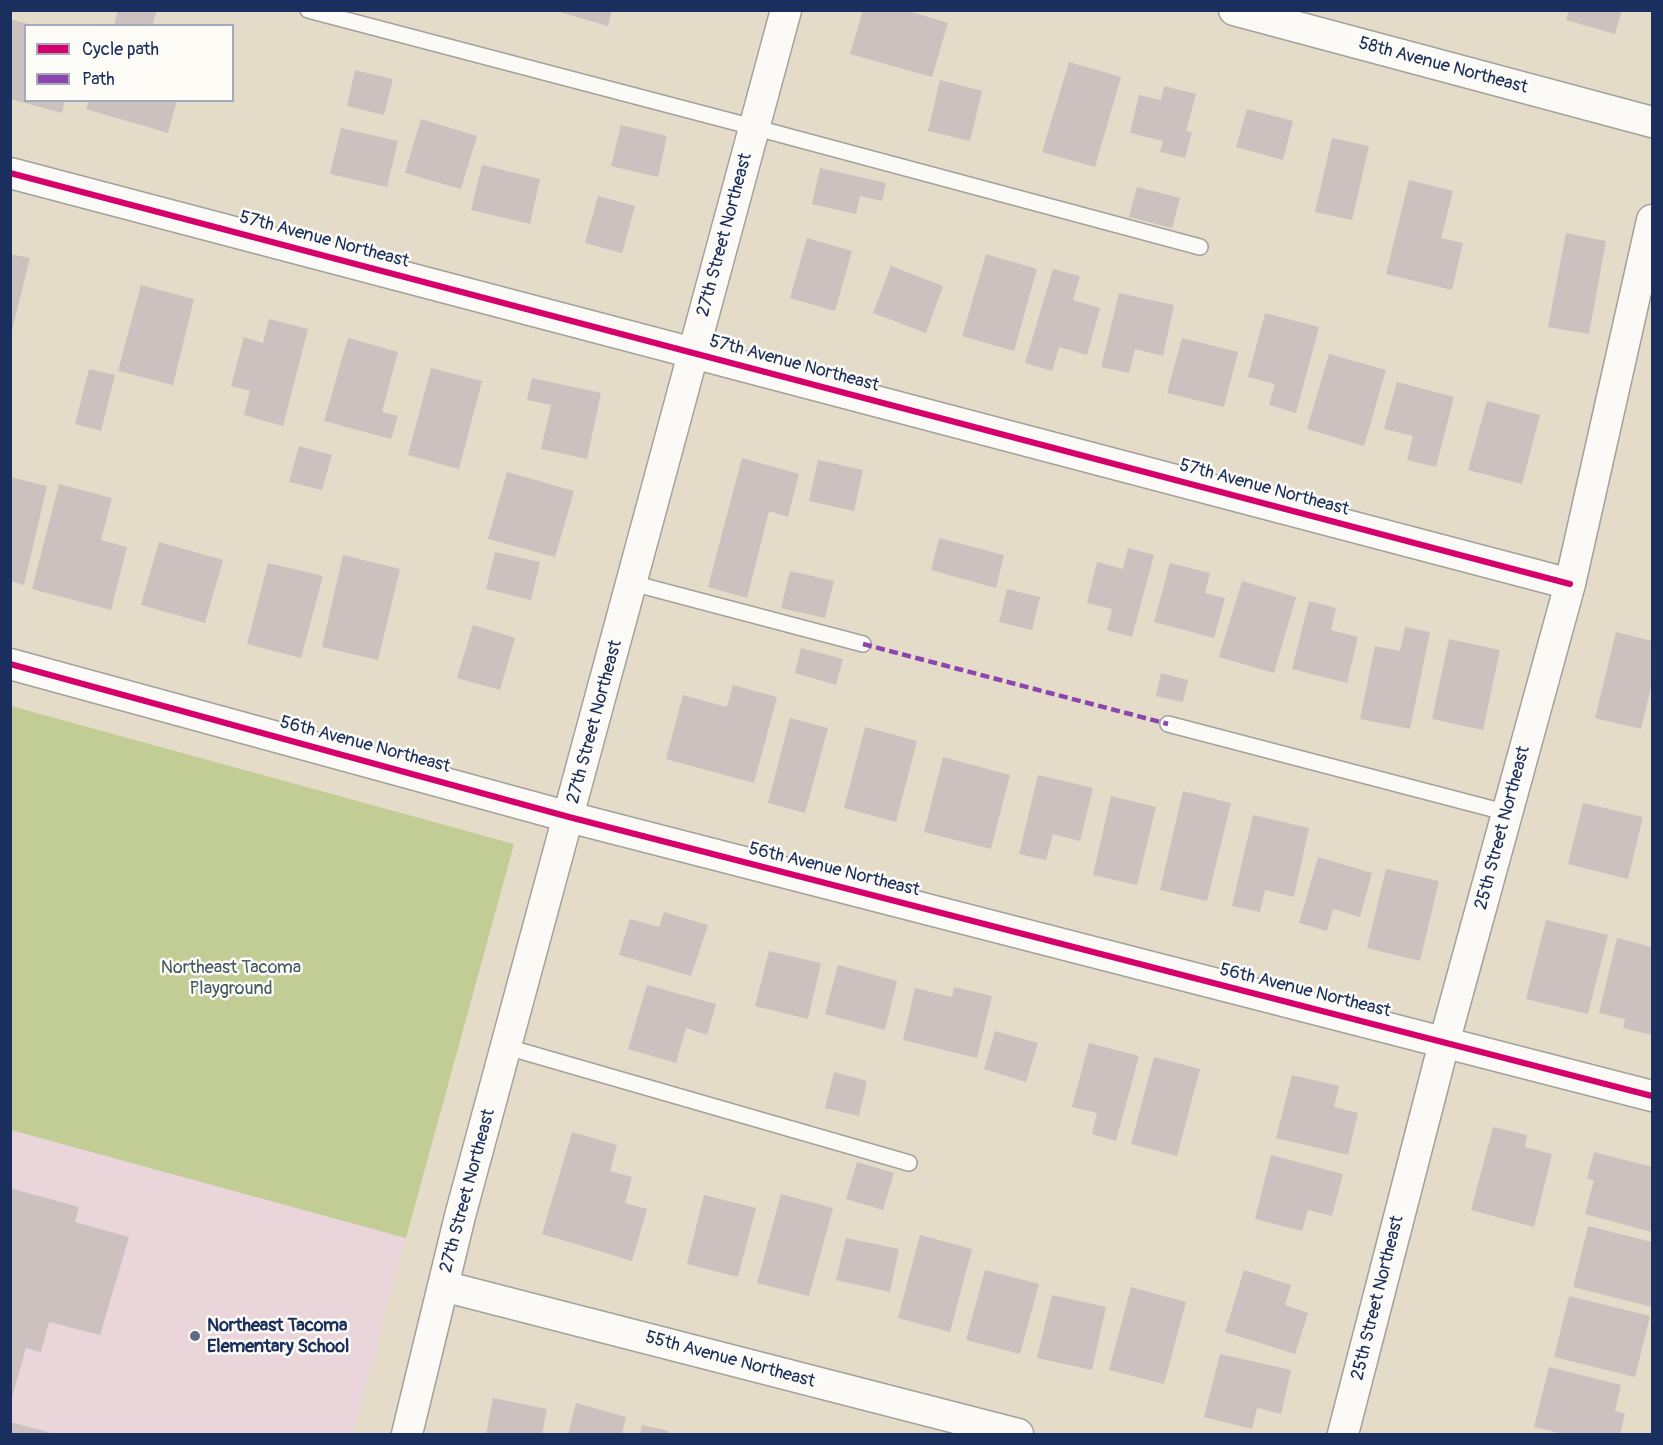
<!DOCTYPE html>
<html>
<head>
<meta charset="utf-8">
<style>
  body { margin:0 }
  #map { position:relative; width:1663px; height:1445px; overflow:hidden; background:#e4dbc9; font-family:Pangolin,sans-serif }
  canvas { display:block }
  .frame { position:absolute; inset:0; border:12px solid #1b2f5e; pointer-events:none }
  .legend { position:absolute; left:24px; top:24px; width:210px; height:78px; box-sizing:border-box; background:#fdfcf7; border:2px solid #a3aaba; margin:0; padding:8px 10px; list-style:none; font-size:18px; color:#1b2f5e }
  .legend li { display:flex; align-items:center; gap:12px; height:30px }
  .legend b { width:30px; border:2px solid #a3aaba }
</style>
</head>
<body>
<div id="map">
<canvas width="1663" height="1445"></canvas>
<div class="frame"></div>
<ul class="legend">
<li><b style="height:8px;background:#d6006c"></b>Cycle path</li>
<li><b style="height:8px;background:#8e44ad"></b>Path</li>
</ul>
</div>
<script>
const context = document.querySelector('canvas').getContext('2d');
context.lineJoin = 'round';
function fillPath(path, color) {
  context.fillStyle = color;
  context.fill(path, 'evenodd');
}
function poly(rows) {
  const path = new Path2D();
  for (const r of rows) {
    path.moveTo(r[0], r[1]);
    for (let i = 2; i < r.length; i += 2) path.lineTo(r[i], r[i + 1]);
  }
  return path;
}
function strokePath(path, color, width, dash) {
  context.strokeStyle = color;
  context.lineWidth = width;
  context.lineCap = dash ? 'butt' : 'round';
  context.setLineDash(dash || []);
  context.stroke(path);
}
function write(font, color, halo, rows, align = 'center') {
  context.font = font + ' Pangolin,sans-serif';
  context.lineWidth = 5;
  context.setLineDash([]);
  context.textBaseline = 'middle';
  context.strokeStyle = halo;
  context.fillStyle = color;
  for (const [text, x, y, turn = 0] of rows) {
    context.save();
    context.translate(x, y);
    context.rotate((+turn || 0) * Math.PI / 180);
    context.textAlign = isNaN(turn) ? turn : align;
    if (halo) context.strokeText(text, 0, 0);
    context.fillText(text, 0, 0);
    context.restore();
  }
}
fillPath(poly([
  [10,1130,406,1238,353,1434,11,1434]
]), '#ead5da');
fillPath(poly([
  [11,706,514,844,406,1238,11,1130]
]), '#c1cd94');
fillPath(poly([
  [118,10,157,10,152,26,117,26,114,25],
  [553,10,612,10,608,26],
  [863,10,905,10,948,23,932,77,850,54],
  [1569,10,1622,10,1615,34,1566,20],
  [10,19,32,25,26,26,26,100,65,100,62,113,10,99],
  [1069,62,1121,77,1095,167,1042,152],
  [355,70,393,79,384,115,347,106],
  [940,80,982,91,970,141,928,131],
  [1164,86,1196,94,1186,131,1192,132,1185,158,1160,152,1163,141,1130,133,1139,95,1161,100],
  [89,100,177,100,168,133,86,109],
  [1247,109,1293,121,1283,160,1236,147],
  [421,119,477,136,461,189,405,173],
  [621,125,667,136,658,177,611,166],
  [341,128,398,141,387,187,330,174],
  [1332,138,1369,146,1352,220,1315,212],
  [482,165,540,179,530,224,471,210],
  [820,168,886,183,882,201,860,196,856,214,812,204],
  [1409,180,1453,191,1441,238,1463,243,1452,290,1386,274],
  [1137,187,1180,198,1172,228,1129,217],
  [598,196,635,206,622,253,585,243],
  [1566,233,1606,241,1589,334,1548,327],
  [807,238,852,251,835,311,790,298],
  [10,254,30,258,11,334,10,333],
  [986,254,1037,269,1014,351,962,336],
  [891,266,943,286,926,333,873,313],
  [1053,269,1080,276,1073,300,1100,308,1087,355,1059,347,1052,371,1025,363],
  [141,285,194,299,173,385,118,371],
  [1119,293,1174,305,1163,356,1135,349,1129,373,1101,367],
  [1265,313,1319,327,1296,413,1269,405,1275,384,1248,377],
  [269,319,308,329,283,426,244,415,250,391,231,386,244,337,263,343],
  [348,338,398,352,382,412,398,416,391,439,324,421],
  [1182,338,1238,352,1224,407,1167,393],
  [1329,354,1386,370,1364,446,1307,429],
  [431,368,482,381,459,469,408,455],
  [89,369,115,375,101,431,75,424],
  [532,378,601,393,587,459,541,449,551,405,527,400],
  [1397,382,1454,397,1436,467,1407,460,1413,436,1384,429],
  [1487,401,1540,415,1522,484,1468,470],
  [299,446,332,455,322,490,289,482],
  [742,458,799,474,788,517,769,511,747,598,708,587],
  [818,460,863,470,854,511,809,501],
  [507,472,574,491,555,557,488,539],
  [10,477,47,486,24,585,10,581],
  [59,484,112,498,101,540,127,547,111,610,32,589],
  [939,538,1004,555,996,588,931,570],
  [159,542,223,560,205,623,141,605],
  [1128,548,1154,555,1132,637,1107,630,1112,609,1087,603,1097,562,1123,569],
  [495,552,540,562,531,600,486,589],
  [343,555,400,569,378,660,322,647],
  [268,563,323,576,301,658,247,644],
  [1170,563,1210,573,1205,593,1225,598,1214,638,1154,622],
  [790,571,834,581,825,618,781,608],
  [1242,581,1296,597,1274,673,1219,657],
  [1007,589,1040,597,1032,630,999,622],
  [1309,601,1336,608,1331,630,1358,637,1347,683,1292,669],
  [473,625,515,638,500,690,457,678],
  [1405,627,1430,632,1410,729,1360,719,1375,646,1400,651],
  [1616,632,1652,641,1652,683,1641,729,1595,718],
  [1449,639,1500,650,1483,730,1432,719],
  [801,648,843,659,836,685,795,673],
  [1161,673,1188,680,1183,702,1156,696],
  [733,685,777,697,754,783,666,759,683,695,727,707],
  [790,718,828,728,805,813,768,803],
  [865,727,917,741,896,822,844,808],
  [943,757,1010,775,991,849,924,832],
  [1038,775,1093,788,1080,841,1053,834,1046,860,1019,854],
  [1183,791,1231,803,1207,901,1160,890],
  [1111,796,1156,807,1137,885,1093,875],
  [1583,803,1643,817,1628,879,1568,864],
  [1253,815,1309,828,1294,897,1265,890,1260,912,1232,906],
  [1318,857,1372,873,1360,917,1333,909,1327,931,1299,923],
  [1386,869,1439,881,1420,961,1367,948],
  [664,912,708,925,691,976,619,955,630,919,659,927],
  [1546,920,1608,935,1588,1014,1526,999],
  [1617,938,1652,947,1652,1035,1623,1028,1625,1019,1599,1013],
  [769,951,821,963,808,1019,755,1006],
  [838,965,897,981,885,1030,825,1014],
  [647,985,716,1004,707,1035,686,1028,676,1063,628,1049],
  [954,987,992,996,977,1058,903,1040,915,988,952,997],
  [995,1031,1038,1043,1026,1082,984,1069],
  [1089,1043,1139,1056,1116,1141,1092,1134,1097,1113,1072,1107],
  [1154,1057,1200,1069,1177,1156,1131,1144],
  [834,1072,867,1081,859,1116,825,1108],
  [1292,1075,1339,1086,1334,1107,1358,1113,1348,1155,1276,1138],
  [1493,1127,1527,1135,1525,1147,1552,1154,1534,1227,1471,1210],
  [572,1132,617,1145,610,1171,632,1177,625,1203,647,1209,632,1261,542,1234],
  [1594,1152,1652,1167,1652,1232,1585,1214,1594,1180,1587,1179],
  [1271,1155,1343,1174,1332,1216,1308,1210,1302,1231,1255,1219],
  [857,1162,894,1173,883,1210,846,1199],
  [10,1188,79,1207,75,1222,129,1237,100,1335,49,1322,41,1352,26,1348,11,1401],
  [781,1194,833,1208,809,1296,757,1283],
  [704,1195,756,1208,738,1277,687,1264],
  [1588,1226,1652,1242,1652,1307,1573,1287],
  [920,1235,972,1249,950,1332,898,1318],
  [846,1238,899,1249,890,1292,836,1280],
  [985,1270,1039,1284,1020,1354,966,1340],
  [1244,1270,1291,1285,1285,1305,1308,1313,1295,1354,1225,1332],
  [1131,1287,1186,1302,1164,1384,1109,1370],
  [1052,1295,1106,1307,1092,1370,1037,1358],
  [1569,1296,1650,1316,1635,1377,1554,1357],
  [1220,1354,1291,1370,1281,1414,1257,1408,1252,1429,1204,1417],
  [1549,1367,1621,1385,1615,1411,1625,1414,1620,1434,1564,1434,1534,1427],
  [493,1398,547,1409,542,1434,486,1434],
  [576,1403,626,1417,622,1434,568,1434],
  [10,1422,55,1434,10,1434],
  [642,1425,669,1431,668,1434,640,1434]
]), '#cdc1bf');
const lane = poly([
  [308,10,753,127,1200,247],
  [632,583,863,644],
  [1168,724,1508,813],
  [507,1047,909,1163]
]);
const street = poly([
  [1234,10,1652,122],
  [10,173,1570,584],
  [10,664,569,817,1652,1096],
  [443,1286,1018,1434],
  [407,1434,460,1216,786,10],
  [1343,1434,1444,1043,1570,584,1652,220]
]);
strokePath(lane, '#a3a19c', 18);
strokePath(street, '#a3a19c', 33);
strokePath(lane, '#fbfaf7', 15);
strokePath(street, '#fbfaf7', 30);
strokePath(poly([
  [863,644,1168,724]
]), '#8e44ad', 4.5, [9, 4.5]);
strokePath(poly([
  [10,173,1570,584],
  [10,664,569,817,1652,1096]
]), '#d6006c', 6);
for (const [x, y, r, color] of [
  [195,1336,6,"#616b83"]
]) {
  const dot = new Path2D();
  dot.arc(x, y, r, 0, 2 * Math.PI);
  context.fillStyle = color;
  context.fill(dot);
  strokePath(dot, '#fdfcf7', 2);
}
write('18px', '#1b2f5e', '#fdfcf7', [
  ["58th Avenue Northeast",1443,66,15],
  ["27th Street Northeast",725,235,-75],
  ["57th Avenue Northeast",324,240,15],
  ["57th Avenue Northeast",794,364,15],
  ["57th Avenue Northeast",1264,488,15],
  ["27th Street Northeast",595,722,-75],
  ["56th Avenue Northeast",365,745,15],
  ["25th Street Northeast",1503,828,-75],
  ["56th Avenue Northeast",834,870,14],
  ["56th Avenue Northeast",1305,991,14],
  ["27th Street Northeast",468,1191,-75],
  ["25th Street Northeast",1378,1298,-76],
  ["55th Avenue Northeast",730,1360,15]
]);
write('18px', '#445b61', '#fdfcf7', [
  ["Northeast Tacoma",231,968],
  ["Playground",231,989]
]);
write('bold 18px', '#1b2f5e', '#fdfcf7', [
  ["Northeast Tacoma",207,1326],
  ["Elementary School",207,1347]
], 'left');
</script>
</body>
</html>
